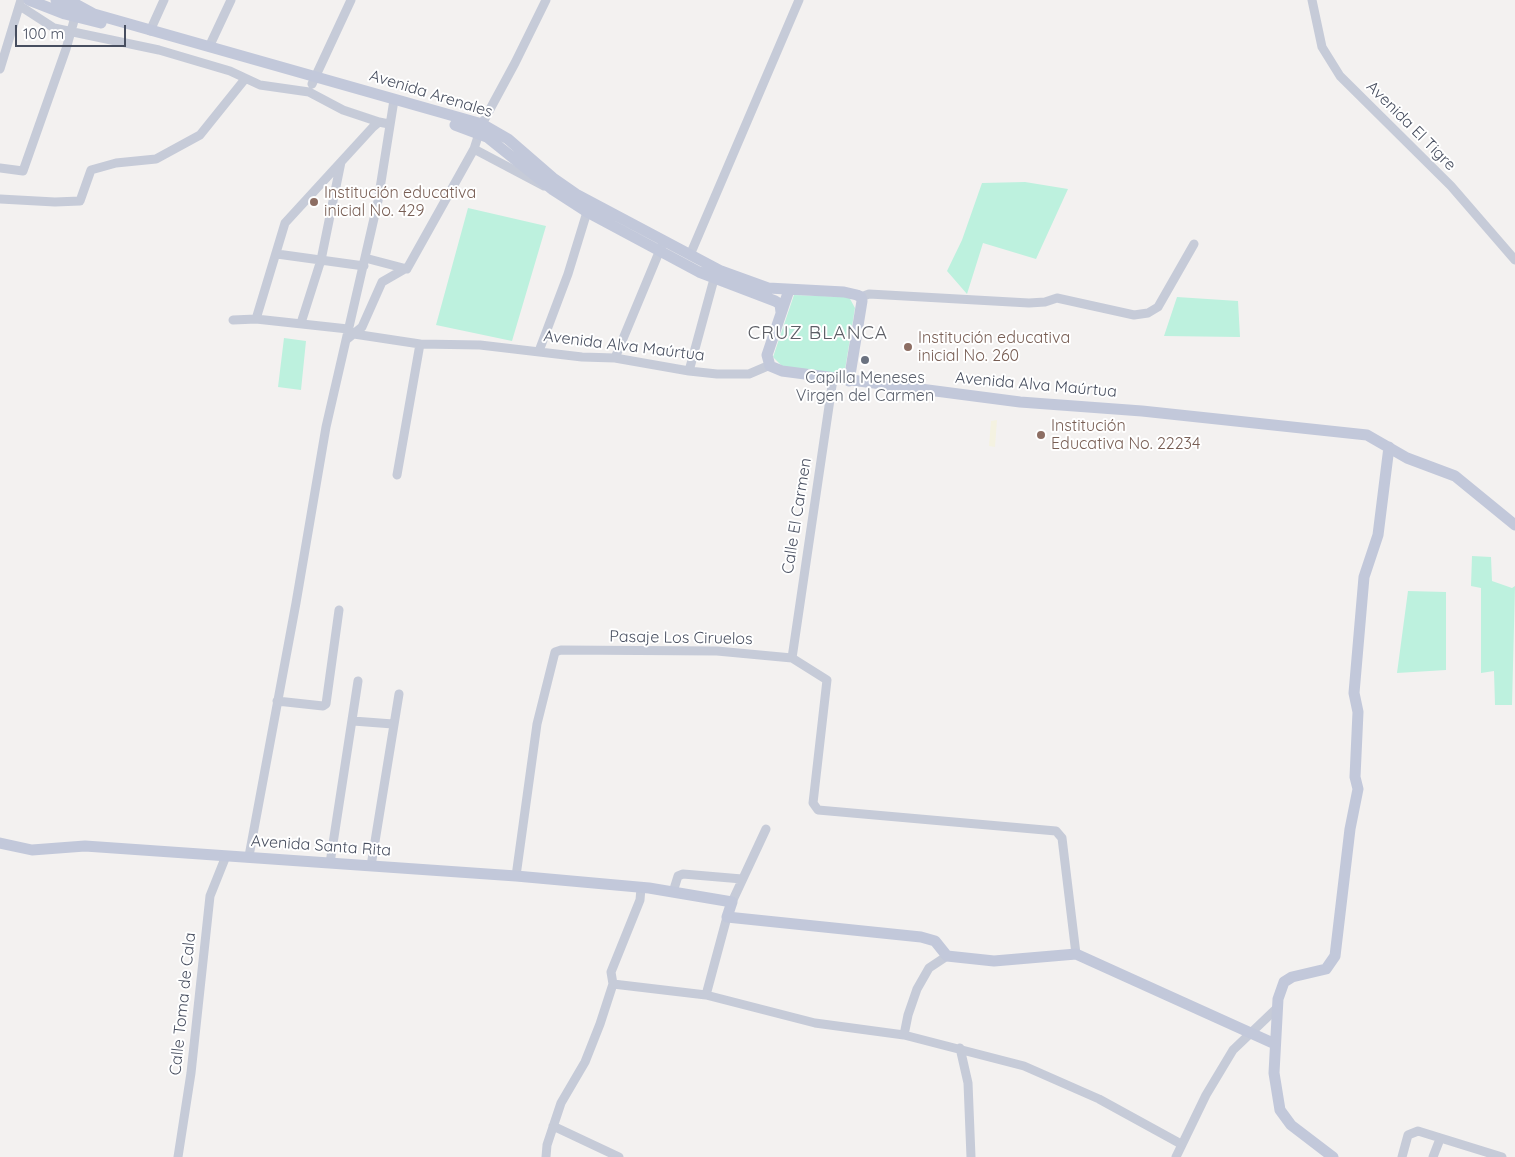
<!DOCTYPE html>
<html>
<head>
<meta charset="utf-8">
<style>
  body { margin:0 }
  #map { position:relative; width:1515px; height:1157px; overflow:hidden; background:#f3f1f0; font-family:Quicksand,sans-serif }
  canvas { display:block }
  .scale { position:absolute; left:15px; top:25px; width:111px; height:22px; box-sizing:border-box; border:2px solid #474e5f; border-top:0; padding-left:6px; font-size:15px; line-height:18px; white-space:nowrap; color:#474e5f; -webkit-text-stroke:4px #fff; paint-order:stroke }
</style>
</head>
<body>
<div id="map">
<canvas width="1515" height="1157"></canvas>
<div class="scale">100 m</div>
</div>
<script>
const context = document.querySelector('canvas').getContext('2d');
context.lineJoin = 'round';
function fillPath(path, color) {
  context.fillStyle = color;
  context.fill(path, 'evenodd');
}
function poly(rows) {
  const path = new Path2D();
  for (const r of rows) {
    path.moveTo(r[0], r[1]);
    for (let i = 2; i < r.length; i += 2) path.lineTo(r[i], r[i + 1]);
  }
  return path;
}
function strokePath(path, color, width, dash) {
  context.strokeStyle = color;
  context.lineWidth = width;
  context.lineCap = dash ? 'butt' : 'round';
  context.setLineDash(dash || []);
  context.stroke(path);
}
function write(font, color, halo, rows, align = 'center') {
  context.font = font + ' Quicksand,sans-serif';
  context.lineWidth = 4;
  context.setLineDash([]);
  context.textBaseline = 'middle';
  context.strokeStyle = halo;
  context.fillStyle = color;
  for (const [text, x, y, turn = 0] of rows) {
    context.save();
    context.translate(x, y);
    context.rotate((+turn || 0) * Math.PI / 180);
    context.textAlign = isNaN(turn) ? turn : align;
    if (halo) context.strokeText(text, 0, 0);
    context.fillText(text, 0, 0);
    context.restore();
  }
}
fillPath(poly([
  [1025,182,1068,189,1036,259,983,243,967,294,947,271,962,240,982,183],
  [468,208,546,226,512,341,436,325],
  [794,295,849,297,855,308,844,376,782,366,773,357],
  [1177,297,1238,301,1240,337,1164,336],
  [284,338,306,341,301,390,278,387],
  [1472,556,1491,557,1492,581,1512,588,1515,586,1512,705,1495,705,1494,671,1481,673,1481,588,1471,586],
  [1408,591,1446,592,1446,670,1397,673]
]), '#bdf1de');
fillPath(poly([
  [997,420,995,447,989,446,991,421]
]), '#f4f2e1');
strokePath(poly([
  [1312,0,1322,47,1340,76,1451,186,1515,260],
  [20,6,54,28,159,50,230,71,260,85,309,92,343,110,379,122],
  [150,31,164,0],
  [209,47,231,0],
  [0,69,21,0],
  [312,84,351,0],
  [474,149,544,186],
  [0,168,23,171,66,49,77,10],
  [0,199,55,202,80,201,91,170,116,163,156,159,200,135,245,79],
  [277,254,364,266],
  [690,255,799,0],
  [365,258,407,269],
  [861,297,869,294,1029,303,1045,302,1057,298,1134,315,1148,313,1158,307,1194,244],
  [256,319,285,223,373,127,379,122,389,124],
  [233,320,256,319,348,329],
  [301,323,321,260,341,162],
  [354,334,420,344,480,345,582,357,615,358,689,371,717,374,749,374,770,365],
  [346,340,378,201,394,100],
  [539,351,568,274,587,212],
  [615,358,662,245],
  [689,371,714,279],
  [397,475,420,344],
  [792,658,833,379],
  [277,701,323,706,326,704,339,610],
  [353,721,393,724],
  [249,856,296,603,326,427,346,340,362,327,382,282,408,267,474,149,482,124,515,63,546,0],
  [330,863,358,681],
  [371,866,399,694],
  [516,876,537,724,555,652,561,650,717,651,792,658,827,680,813,803,818,810,1056,831,1062,838,1076,954],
  [673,892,678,876,683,874,742,879],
  [732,902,766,829],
  [613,984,706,995,815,1023,904,1035,1024,1066,1099,1099,1181,1144],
  [706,995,727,917],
  [904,1035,908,1015,917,989,929,968,947,956],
  [960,1048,968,1083,971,1157],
  [553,1126,619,1157],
  [178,1157,191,1073,210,896,226,856],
  [546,1157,547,1145,561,1103,585,1062,600,1024,613,984,611,972,640,900,641,888],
  [1176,1157,1206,1095,1233,1050,1277,1008],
  [1402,1157,1408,1135,1418,1131,1502,1157],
  [1433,1157,1440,1139]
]), '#c6cbd8', 9);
strokePath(poly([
  [29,0,65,14,101,23],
  [56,0,73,10],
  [68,0,94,14,482,124,508,139,553,178,576,194,721,271,768,288,844,292,857,295,861,297,862,301,849,381],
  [455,125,487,137,553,190,587,212,699,272,775,301,780,304,781,312],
  [789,290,767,355,770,366,782,371,1020,402,1142,411,1367,435,1407,458,1455,476,1515,525],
  [0,843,32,850,85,846,516,876,649,888,732,902,727,917,921,937,935,941,947,956,994,961,1076,954,1275,1044],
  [1333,1157,1291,1125,1280,1110,1274,1073,1278,999,1284,982,1292,977,1326,969,1335,956,1350,829,1358,789,1355,777,1358,712,1354,693,1364,577,1378,535,1389,447]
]), '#c2c8da', 11);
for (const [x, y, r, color] of [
  [314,202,5,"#8d6e63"],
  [908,347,5,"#8d6e63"],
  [865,360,5,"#6b7280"],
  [1041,435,5,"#8d6e63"]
]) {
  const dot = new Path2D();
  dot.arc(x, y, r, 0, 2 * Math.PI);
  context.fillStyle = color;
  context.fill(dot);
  strokePath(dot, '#fff', 2);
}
write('16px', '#474e5f', '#fff', [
  ["Avenida Arenales",431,94,17],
  ["Avenida El Tigre",1411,126,45],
  ["Avenida Alva Maúrtua",624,346,7],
  ["Avenida Alva Maúrtua",1036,385,5],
  ["Calle El Carmen",797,516,-81],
  ["Pasaje Los Ciruelos",681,638,1],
  ["Avenida Santa Rita",321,846,4],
  ["Calle Toma de Cala",183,1004,-84]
]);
write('16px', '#785e54', '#fff', [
  ["Institución educativa",324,193],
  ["inicial No. 429",324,211],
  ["Institución educativa",918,338],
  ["inicial No. 260",918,356],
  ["Institución",1051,426],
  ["Educativa No. 22234",1051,444]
], 'left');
write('16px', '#5b616d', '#fff', [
  ["Capilla Meneses",865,378],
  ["Virgen del Carmen",865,396]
]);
context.letterSpacing = '1px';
write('19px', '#5c5e65', '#fff', [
  ["CRUZ BLANCA",818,333]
]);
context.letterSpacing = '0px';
</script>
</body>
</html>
